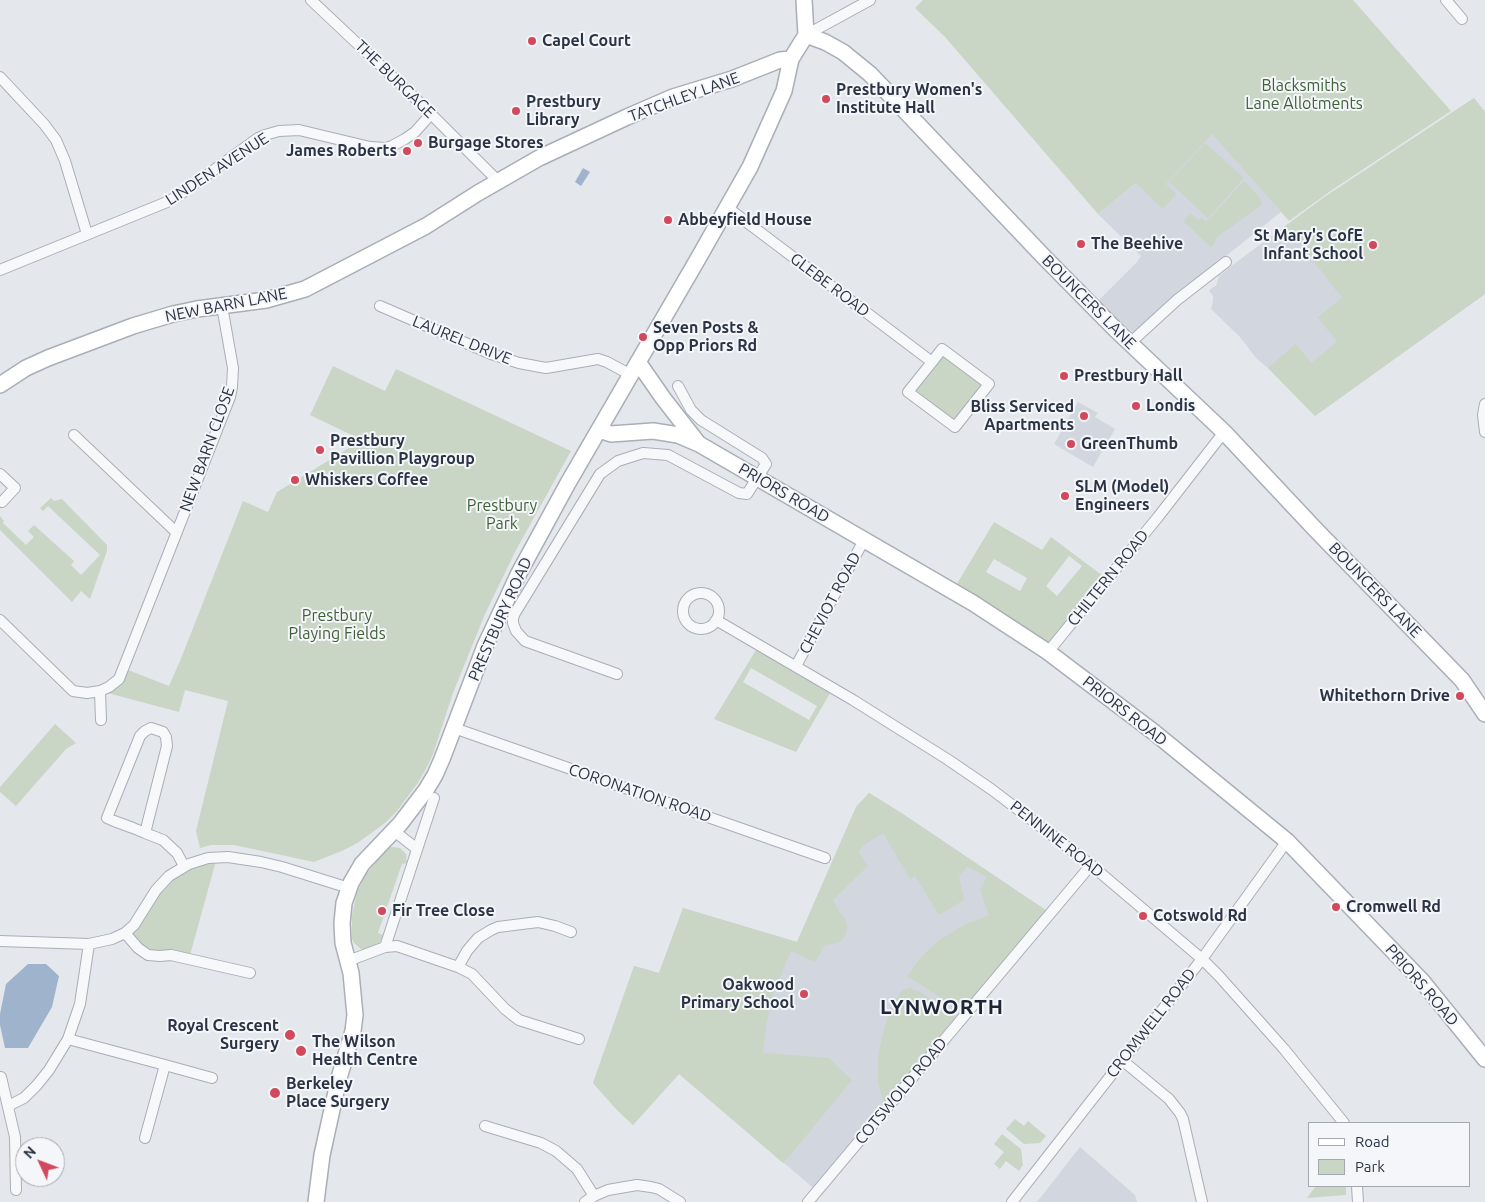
<!DOCTYPE html>
<html>
<head>
<meta charset="utf-8">
<style>
  body { margin:0 }
  #map { position:relative; width:1485px; height:1202px; overflow:hidden; background:#e4e7ec; font-family:Ubuntu,sans-serif }
  canvas { display:block }
  .legend { position:absolute; left:1308px; top:1122px; width:162px; height:65px; box-sizing:border-box; background:#f4f6f9; border:1px solid #a4a8b1; margin:0; padding:6px 9px; list-style:none; font-size:15px; color:#2b3445 }
  .legend li { display:flex; align-items:center; gap:10px; height:25px }
  .legend b { width:25px; border:1px solid #a4a8b1 }
  .north { position:absolute; left:15px; top:1137px; width:50px; height:50px; box-sizing:border-box; background:#f4f6f9; border:1px solid #a4a8b1; border-radius:50%; rotate:313deg; font-size:14px; font-weight:700; line-height:20px; text-align:center; color:#2b3445 }
  .north::after { content:''; display:block; margin:auto; width:18px; height:22px; background:#d1495b; clip-path:polygon(50% 0,100% 100%,50% 72%,0 100%) }
</style>
</head>
<body>
<div id="map">
<canvas width="1485" height="1202"></canvas>
<ul class="legend">
<li><b style="height:6px;background:#fff"></b>Road</li>
<li><b style="height:14px;background:#c9d6c5"></b>Park</li>
</ul>
<div class="north">N</div>
</div>
<script>
const context = document.querySelector('canvas').getContext('2d');
context.lineJoin = 'round';
function fillPath(path, color) {
  context.fillStyle = color;
  context.fill(path, 'evenodd');
}
function poly(rows) {
  const path = new Path2D();
  for (const r of rows) {
    if (r.length === 3) {
      path.moveTo(r[0] + r[2], r[1]);
      path.arc(r[0], r[1], r[2], 0, 2 * Math.PI);
      continue;
    }
    path.moveTo(r[0], r[1]);
    for (let i = 2; i < r.length; i += 2) path.lineTo(r[i], r[i + 1]);
  }
  return path;
}
function strokePath(path, color, width, dash) {
  context.strokeStyle = color;
  context.lineWidth = width;
  context.lineCap = dash ? 'butt' : 'round';
  context.setLineDash(dash || []);
  context.stroke(path);
}
function write(font, color, halo, rows, align = 'center') {
  context.font = font + ' Ubuntu,sans-serif';
  context.lineWidth = 4;
  context.setLineDash([]);
  context.textBaseline = 'middle';
  context.strokeStyle = halo;
  context.fillStyle = color;
  for (const [text, x, y, turn = 0] of rows) {
    context.save();
    context.translate(x, y);
    context.rotate((+turn || 0) * Math.PI / 180);
    context.textAlign = isNaN(turn) ? turn : align;
    if (halo) context.strokeText(text, 0, 0);
    context.fillText(text, 0, 0);
    context.restore();
  }
}
fillPath(poly([
  [1474,98,1485,112,1485,294,1315,416,1268,368,1256,358,1240,337,1211,309,1213,301,1213,296,1209,291,1213,287,1216,286,1219,276,1234,264,1323,198],
  [1206,126,1281,212,1176,296,1134,333,1096,303,1137,262,1141,256,1098,214],
  [1078,402,1098,413,1095,417,1115,429,1093,467,1054,444],
  [869,793,900,812,1050,913,817,1191,679,1074,633,1125,617,1110,593,1083,634,966,659,973,683,908,797,942,856,807],
  [1080,1147,1135,1195,1137,1202,1037,1202]
]), '#d2d6de');
fillPath(poly([
  [923,0,1353,0,1451,111,1332,190,1289,221,1212,134,1166,184,1176,194,1163,209,1136,183,1098,214,945,37,915,8],
  [1474,98,1485,112,1485,294,1315,416,1268,368,1296,344,1311,363,1337,342,1318,317,1342,298,1295,237,1284,227,1323,198],
  [1205,143,1244,178,1208,218,1169,182],
  [1244,181,1260,198,1262,205,1221,234,1216,239,1212,247,1210,246,1184,222,1190,213,1198,220,1201,218,1206,222],
  [942,349,989,384,955,427,908,392],
  [333,366,385,391,396,369,571,451,516,550,485,614,453,693,433,754,426,769,417,784,397,811,385,823,359,842,344,850,314,862,234,845,211,845,200,848,196,831,228,701,185,690,179,712,100,691,123,668,169,686,180,661,243,501,268,512,277,492,362,440,310,415],
  [51,498,54,501,62,499,107,545,107,551,90,599,81,591,72,602,0,530,0,516,4,521,3,523,26,545,34,537,28,531,34,525,74,561,71,565,81,575,100,555,48,506,43,511,40,508],
  [994,522,1042,550,1051,537,1107,579,1048,652,952,592],
  [1069,556,1082,566,1057,596,1046,586],
  [994,559,1027,578,1020,591,986,572],
  [759,645,833,688,796,752,714,719],
  [751,668,817,706,809,720,743,682],
  [55,724,76,743,66,749,16,806,0,792,0,787],
  [869,793,900,812,1050,913,966,1014,907,976,921,957,939,940,964,925,989,915,980,890,987,877,967,866,959,877,964,900,939,915,915,876,910,879,883,833,867,843,858,851,868,866,833,900,840,913,844,917,847,925,846,933,841,941,834,944,825,945,815,962,791,951,775,989,771,1001,766,1027,763,1053,829,1058,852,1080,792,1153,783,1163,679,1074,633,1125,617,1110,593,1083,634,966,659,973,683,908,797,942,856,807],
  [392,847,400,848,406,854,407,863,402,864,378,933,383,935,380,942,378,945,365,950,361,949,354,943,352,939,352,915,357,892,366,874,388,848],
  [217,857,189,959,138,948,130,929,169,876],
  [910,988,920,992,960,1020,885,1110,878,1081,878,1058,880,1046,886,1022,895,1002,902,990],
  [1015,1119,1024,1126,1028,1121,1046,1136,1040,1143,1024,1144,1006,1129],
  [1002,1134,1021,1149,1023,1165,1019,1171,1006,1161,1000,1169,994,1164,1004,1152,994,1144],
  [1316,1186,1346,1186,1346,1195,1307,1198]
]), '#c9d6c5');
fillPath(poly([
  [583,168,590,172,581,186,575,182],
  [28,964,46,964,59,976,52,1007,28,1048,5,1048,0,1025,0,1014,6,984]
]), '#9fb4cc');
const street = poly([
  [311,0,416,99,498,181],
  [1446,0,1462,19],
  [806,35,870,0],
  [0,77,44,124,56,140,65,161,87,234],
  [728,208,932,362,908,392,955,427,989,384,942,349,932,362],
  [0,270,167,202,178,196,258,138,265,135,279,131,299,130,370,147,386,148,392,146,405,139,415,132,431,114],
  [380,306,491,354,519,363,546,368,598,359,607,362,631,375],
  [1130,343,1177,300,1226,262],
  [1485,404,1483,415,1485,432],
  [74,435,176,532],
  [0,474,15,488,2,502],
  [701,611,18],
  [0,620,73,691,87,693,100,691,109,687,119,679,230,397,232,387,233,368,222,306],
  [716,620,853,700,947,759,991,789,1091,865,1202,959,1219,976,1284,1049,1344,1123],
  [1048,652,1158,517,1224,432],
  [796,666,864,540],
  [617,674,525,641,516,631,513,623,513,618,515,613,600,474,618,461,643,453,668,455,739,493,747,494,766,464,762,458,701,420,691,410,678,386],
  [100,691,101,720],
  [454,728,825,858],
  [394,831,417,849],
  [145,833,167,746,166,737,163,732,151,728,145,731,140,736,107,818,114,821,133,828,145,833,163,840,177,853,184,866],
  [125,933,138,948,148,955,160,956,171,955,250,973],
  [0,941,89,944,112,939,125,933,134,925,156,890,169,876,189,864,208,858,228,857,261,862,282,867,349,888],
  [385,947,434,798],
  [348,961,385,947,397,946,458,967,472,974,505,1009,519,1020,579,1039],
  [458,967,467,951,478,938,491,930,498,927,538,922,555,926,571,932],
  [68,1039,165,1065,145,1138],
  [1122,1060,1169,1099,1180,1113,1183,1119,1202,1202],
  [165,1065,212,1078],
  [1,1077,15,1137,16,1190],
  [8,1106,24,1098,37,1085,49,1070,68,1039,80,1004,89,944],
  [485,1126,541,1143,556,1151,577,1169,594,1196],
  [1357,1186,1358,1202],
  [585,1202,594,1196,608,1190,637,1185,651,1187,659,1189,680,1202],
  [808,1202,1091,865],
  [1012,1202,1202,959,1287,841]
]);
const secondary = poly([
  [804,0,806,35],
  [806,35,825,42,843,52,870,74,1044,257,1115,329,1224,432,1315,529,1462,680,1485,714],
  [638,362,663,398,698,443],
  [0,385,26,368,48,358,133,326,173,314,197,309,266,300,305,289,426,226,478,193,539,158,627,117,673,97,732,79,780,60,791,59],
  [599,430,611,434,653,431,666,433,678,435,699,444,973,603,1048,652,1155,733,1287,841,1422,981,1485,1059],
  [316,1202,322,1155,339,1078,353,1031,355,1015,351,973,343,943,342,923,344,903,351,883,362,864,400,824,426,790,435,775,442,759,485,646,519,573,568,483,699,257,750,167,784,91,791,59,806,35]
]);
strokePath(street, '#a9aeb7', 12);
strokePath(secondary, '#a9aeb7', 18);
strokePath(street, '#f7f8fa', 10);
strokePath(secondary, '#fff', 15);
for (const [x, y, r, color] of [
  [532,41,5,"#d1495b"],
  [826,99,5,"#d1495b"],
  [516,111,5,"#d1495b"],
  [418,143,5,"#d1495b"],
  [407,151,5,"#d1495b"],
  [668,220,5,"#d1495b"],
  [1081,244,5,"#d1495b"],
  [1373,245,5,"#d1495b"],
  [643,337,5,"#d1495b"],
  [1064,376,5,"#d1495b"],
  [1136,406,5,"#d1495b"],
  [1084,416,5,"#d1495b"],
  [1071,444,5,"#d1495b"],
  [320,450,5,"#d1495b"],
  [295,480,5,"#d1495b"],
  [1065,496,5,"#d1495b"],
  [1460,696,5,"#d1495b"],
  [1336,907,5,"#d1495b"],
  [382,911,5,"#d1495b"],
  [1143,916,5,"#d1495b"],
  [804,994,5,"#d1495b"],
  [290,1035,6,"#d1495b"],
  [301,1051,6,"#d1495b"],
  [275,1093,6,"#d1495b"]
]) {
  const dot = new Path2D();
  dot.arc(x, y, r, 0, 2 * Math.PI);
  context.fillStyle = color;
  context.fill(dot);
  strokePath(dot, '#f4f6f9', 2);
}
write('bold 16px', '#2b3445', '#f4f6f9', [
  ["Capel Court",542,41],
  ["Prestbury Women's",836,90],
  ["Institute Hall",836,108],
  ["Prestbury",526,102],
  ["Library",526,120],
  ["Burgage Stores",428,143],
  ["James Roberts",397,151,"right"],
  ["Abbeyfield House",678,220],
  ["St Mary's CofE",1363,236,"right"],
  ["Infant School",1363,254,"right"],
  ["The Beehive",1091,244],
  ["Seven Posts &",653,328],
  ["Opp Priors Rd",653,346],
  ["Prestbury Hall",1074,376],
  ["Londis",1146,406],
  ["Bliss Serviced",1074,407,"right"],
  ["Apartments",1074,425,"right"],
  ["Prestbury",330,441],
  ["Pavillion Playgroup",330,459],
  ["GreenThumb",1081,444],
  ["Whiskers Coffee",305,480],
  ["SLM (Model)",1075,487],
  ["Engineers",1075,505],
  ["Whitethorn Drive",1450,696,"right"],
  ["Cromwell Rd",1346,907],
  ["Fir Tree Close",392,911],
  ["Cotswold Rd",1153,916],
  ["Oakwood",794,985,"right"],
  ["Primary School",794,1003,"right"],
  ["Royal Crescent",279,1026,"right"],
  ["Surgery",279,1044,"right"],
  ["The Wilson",312,1042],
  ["Health Centre",312,1060],
  ["Berkeley",286,1084],
  ["Place Surgery",286,1102]
], 'left');
write('16px', '#2b3445', '#f4f6f9', [
  ["THE BURGAGE",395,79,44],
  ["TATCHLEY LANE",684,97,-20],
  ["LINDEN AVENUE",217,169,-33],
  ["GLEBE ROAD",830,285,37],
  ["BOUNCERS LANE",1089,302,45],
  ["NEW BARN LANE",226,305,-11],
  ["LAUREL DRIVE",462,340,22],
  ["NEW BARN CLOSE",207,449,-70],
  ["PRIORS ROAD",784,493,30],
  ["CHILTERN ROAD",1108,578,-51],
  ["BOUNCERS LANE",1375,590,46],
  ["CHEVIOT ROAD",830,603,-62],
  ["PRESTBURY ROAD",500,619,-66],
  ["PRIORS ROAD",1125,711,38],
  ["CORONATION ROAD",640,793,19],
  ["PENNINE ROAD",1057,839,38],
  ["PRIORS ROAD",1422,985,49],
  ["CROMWELL ROAD",1151,1023,-52],
  ["COTSWOLD ROAD",901,1091,-50]
]);
write('16px', '#3f6138', '#f4f6f9', [
  ["Blacksmiths",1304,86],
  ["Lane Allotments",1304,104],
  ["Prestbury",502,506],
  ["Park",502,524],
  ["Prestbury",337,616],
  ["Playing Fields",337,634]
]);
context.letterSpacing = '1px';
write('bold 21px', '#1d2536', '#f4f6f9', [
  ["LYNWORTH",942,1007]
]);
context.letterSpacing = '0px';
</script>
</body>
</html>
